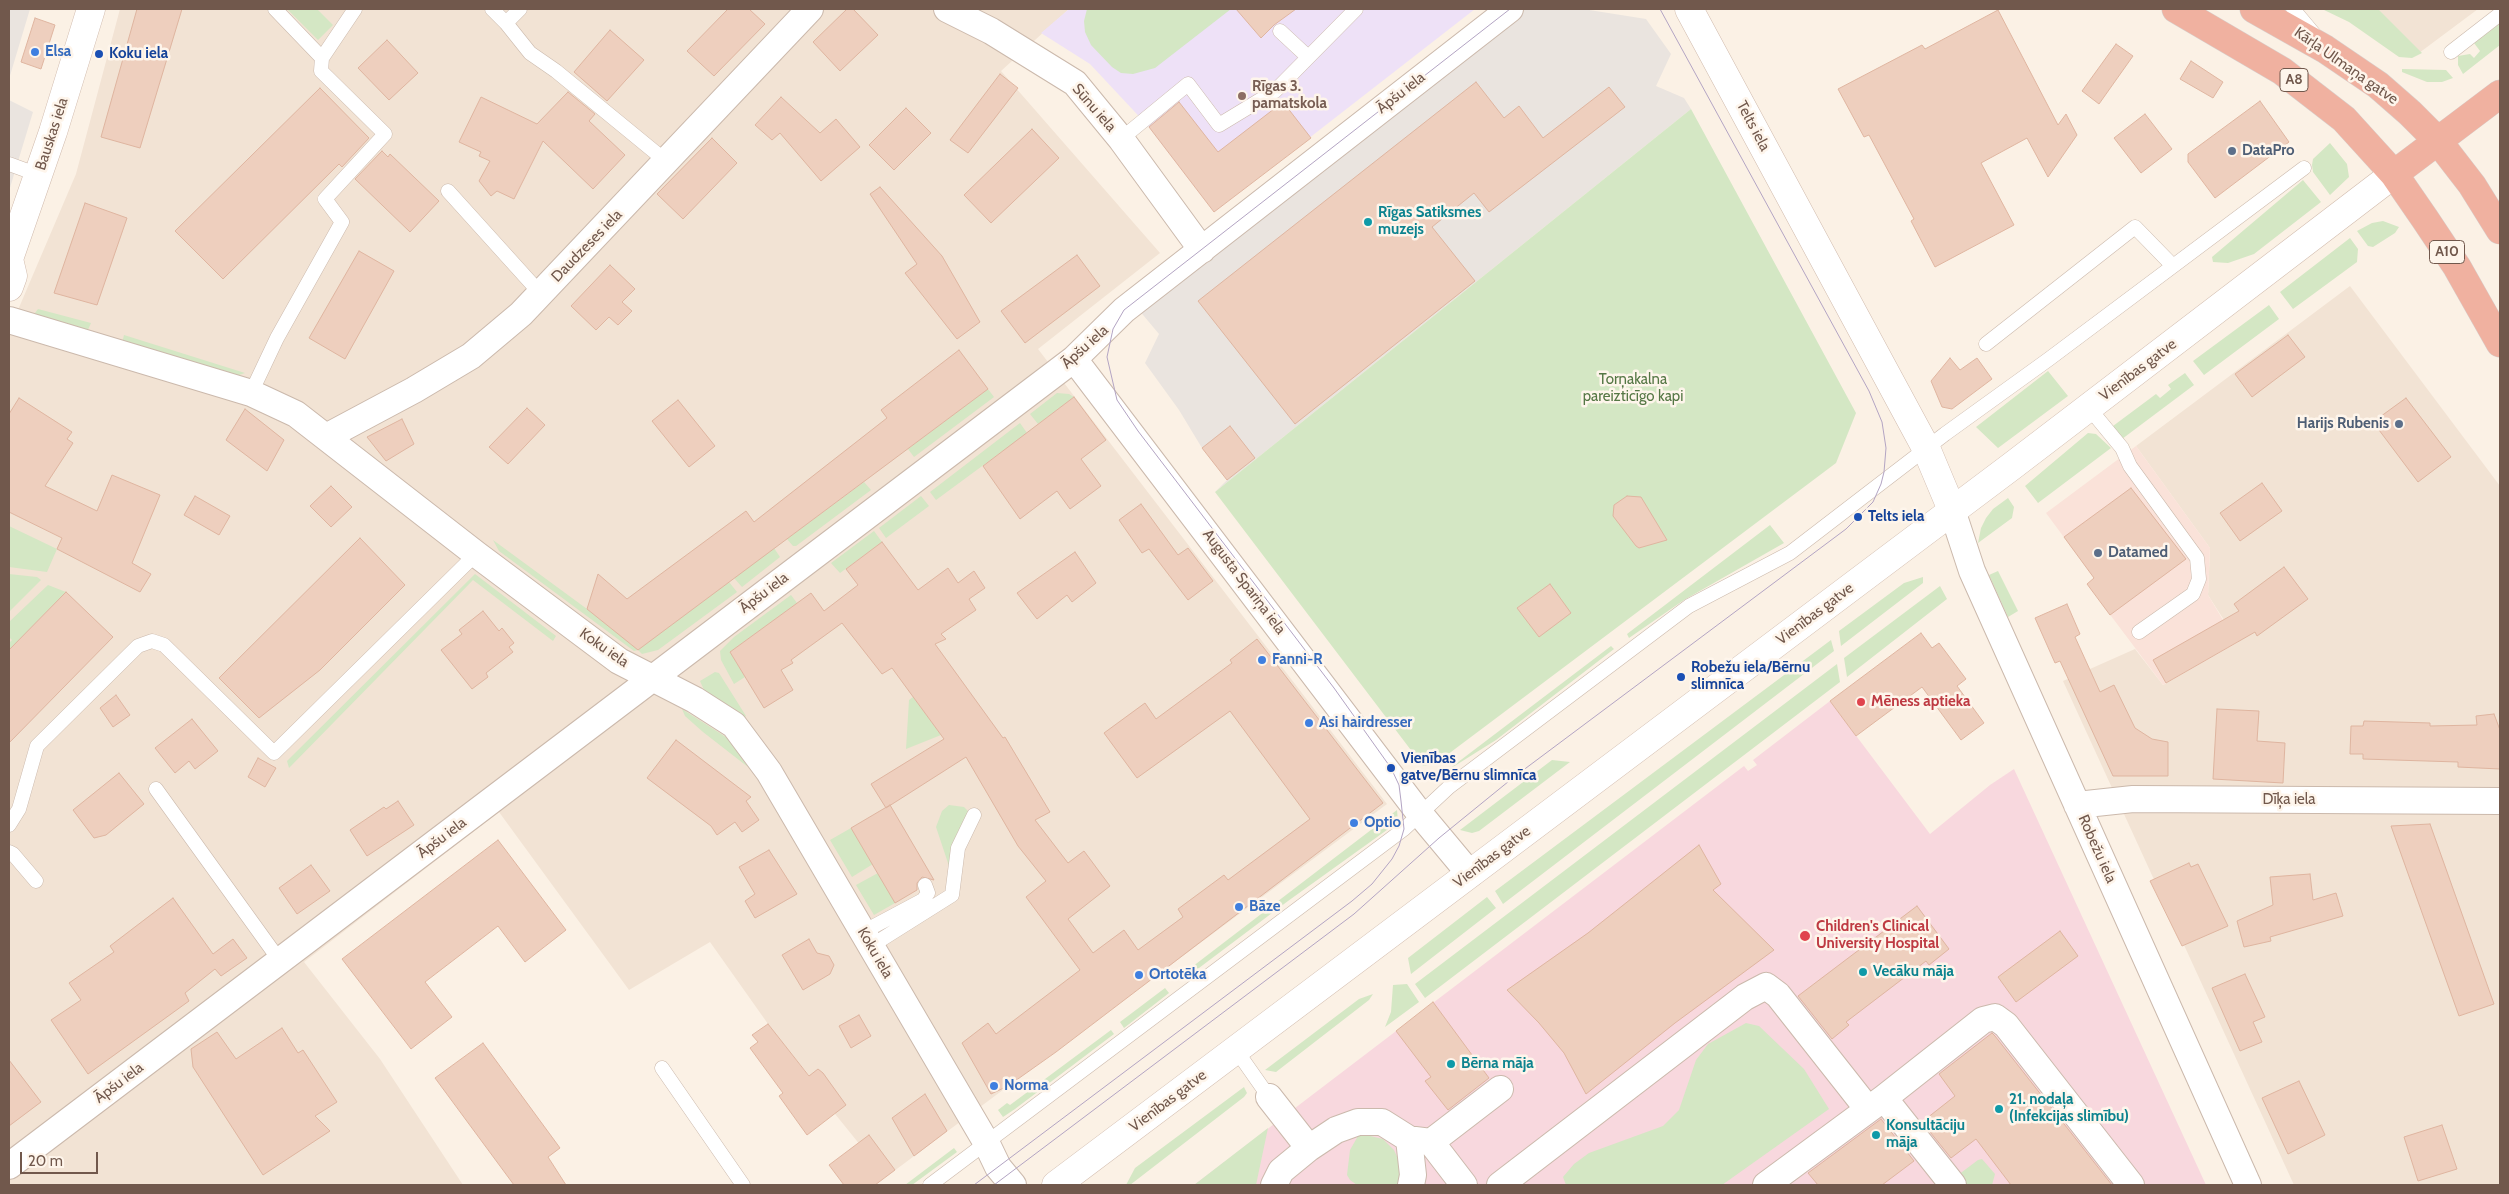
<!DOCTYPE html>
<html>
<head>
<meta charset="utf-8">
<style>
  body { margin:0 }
  #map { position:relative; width:2509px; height:1194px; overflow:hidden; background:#fbf1e5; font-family:Cabin,sans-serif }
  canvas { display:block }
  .frame { position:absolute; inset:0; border:10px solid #71584c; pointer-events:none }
  .scale { position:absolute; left:20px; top:1152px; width:78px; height:22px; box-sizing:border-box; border:2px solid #71584c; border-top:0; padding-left:6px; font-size:15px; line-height:18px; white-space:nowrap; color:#71584c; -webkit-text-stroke:4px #fef5eb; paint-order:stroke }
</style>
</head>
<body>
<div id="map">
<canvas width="2509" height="1194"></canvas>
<div class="frame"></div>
<div class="scale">20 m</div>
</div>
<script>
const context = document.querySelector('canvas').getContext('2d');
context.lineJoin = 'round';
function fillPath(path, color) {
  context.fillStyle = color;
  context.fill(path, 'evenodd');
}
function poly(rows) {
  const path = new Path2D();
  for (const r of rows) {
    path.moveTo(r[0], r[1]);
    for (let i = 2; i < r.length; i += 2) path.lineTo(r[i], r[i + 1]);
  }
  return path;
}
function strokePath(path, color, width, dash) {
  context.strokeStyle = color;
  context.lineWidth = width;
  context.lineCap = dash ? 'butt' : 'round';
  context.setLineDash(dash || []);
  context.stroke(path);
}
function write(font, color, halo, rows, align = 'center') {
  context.font = font + ' Cabin,sans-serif';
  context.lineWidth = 5;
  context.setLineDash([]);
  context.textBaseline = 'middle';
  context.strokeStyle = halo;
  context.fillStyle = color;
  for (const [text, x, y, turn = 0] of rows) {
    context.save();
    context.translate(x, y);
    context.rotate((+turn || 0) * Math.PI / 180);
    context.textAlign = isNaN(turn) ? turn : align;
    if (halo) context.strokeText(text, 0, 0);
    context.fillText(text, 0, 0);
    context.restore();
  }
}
fillPath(poly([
  [120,9,1069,9,1001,71,1160,253,1038,349,1387,804,886,1177,806,1078,809,1075,773,1031,710,942,629,990,499,812,304,962,380,1059,463,1185,9,1185,9,331,76,174],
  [2348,9,2478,9,2415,56],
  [2350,286,2500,486,2500,1185,2294,1185,2063,681,2135,649,2163,685,2238,642,2208,595,2210,548,2136,446]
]), '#f2e3d4');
fillPath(poly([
  [2136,446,2210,548,2208,595,2223,620,2225,619,2238,642,2163,685,2087,584,2094,578,2046,513]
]), '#fae2d9');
fillPath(poly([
  [9,9,30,9,9,79],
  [1525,9,1583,9,1646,19,1671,54,1656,86,1684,98,1691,109,1215,492,1227,480,1202,448,1179,410,1145,363,1159,334,1138,309,1199,264],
  [9,100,33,112,9,191]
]), '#eae4df');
fillPath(poly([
  [1069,9,1475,9,1214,212,1148,126,1090,64,1041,33]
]), '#eee1f7');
fillPath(poly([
  [1830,701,1930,834,1990,785,2014,769,2206,1185,1194,1185,1744,766,1748,771,1757,765,1753,760]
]), '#f8d8de');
fillPath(poly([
  [287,9,317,9,333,25,318,40],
  [1087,9,1231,9,1155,68,1133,74,1121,73,1112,67,1091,45,1085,32,1084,21],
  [2322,9,2378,9,2422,53,2412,58,2399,57,2349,22],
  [2500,23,2500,45,2463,74,2458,65,2458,56,2470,54,2474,58,2480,51,2474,43],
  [2402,69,2446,70,2453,78,2442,82,2427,82,2402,72],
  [1691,109,1856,413,1836,463,1435,764,1423,766,1215,492],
  [2330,143,2347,164,2349,177,2330,195,2313,172,2312,165,2313,159],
  [2303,180,2321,202,2254,254,2228,263,2213,262,2212,257],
  [2383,221,2399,227,2395,233,2373,247,2368,246,2357,231,2372,223],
  [2350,238,2358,249,2357,262,2293,309,2280,292],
  [2269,305,2279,319,2204,375,2193,361],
  [38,309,91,323,87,332,32,317],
  [124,335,245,373,230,378,122,343],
  [2048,371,2068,396,1998,448,1976,427],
  [2185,373,2194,385,2122,439,2113,426,2156,394,2160,398,2171,389,2168,385],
  [988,389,994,397,914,457,908,449],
  [1057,393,1069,394,1074,397,1038,424,1030,414],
  [1020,423,1027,433,936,500,930,492],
  [2088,433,2096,434,2111,448,2038,503,2025,486],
  [864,482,871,490,796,546,793,546,787,539],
  [921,496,929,506,886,538,879,528],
  [2008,498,2014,507,2012,518,1978,543,1981,528,1986,518,1993,509],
  [1770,525,1784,543,1684,600,1629,638,1627,634],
  [9,526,57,549,47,572,9,567],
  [874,531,882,542,840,573,831,563],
  [493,540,587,609,638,650,729,582,737,592,658,650,642,654,638,650,634,651,499,551],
  [774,548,780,557,742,587,734,578],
  [1998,571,2018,611,2008,617,1989,575],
  [9,574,37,577,41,580,9,612],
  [475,574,556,636,553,641,473,580,289,768,287,761],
  [1923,577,1923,583,1841,646,1839,631,1904,583],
  [48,585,66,592,9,650,9,643,12,640,9,637,9,622],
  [1940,586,1947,599,1847,677,1844,658],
  [791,595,797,603,730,652,745,677,734,684,721,660,720,651,734,637],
  [1831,640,1834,651,1503,904,1495,891],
  [1611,646,1614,649,1496,740,1445,772],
  [1837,664,1840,682,1425,998,1415,984],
  [715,672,719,673,746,716,742,719,704,690,700,681],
  [913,697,941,735,906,749,909,700],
  [682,709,729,739,748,767,703,732,685,716],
  [1552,760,1570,762,1479,831,1472,833,1460,830],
  [949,805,964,807,970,813,950,869,936,827,942,811],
  [1397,810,1398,822,1288,901,1191,974,1188,970],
  [851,828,873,864,852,877,830,840],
  [878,873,895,903,874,915,856,885],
  [1487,897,1496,908,1411,974,1408,958],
  [1407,984,1419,1002,1385,1027,1391,1012,1393,985],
  [1165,988,1169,993,1124,1028,1120,1022],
  [1373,994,1369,1000,1276,1072,1265,1070,1359,999],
  [1746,1023,1759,1026,1804,1069,1829,1109,1722,1185,1566,1185,1563,1177,1574,1164,1589,1153,1663,1126,1679,1110,1696,1060,1708,1044],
  [1111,1030,1114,1034,1015,1109,1003,1117,998,1110,1007,1103,1010,1105],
  [1244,1087,1247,1093,1244,1097,1130,1185,1126,1185,1135,1168],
  [1268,1128,1256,1185,1194,1185],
  [1366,1135,1383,1139,1394,1150,1401,1165,1399,1185,1357,1185,1350,1180,1347,1175,1350,1150,1358,1136],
  [954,1148,957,1152,912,1185,905,1185],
  [1982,1159,1995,1174,1992,1185,1961,1185,1958,1175,1978,1160]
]), '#d4e7c4');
const building = poly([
  [137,9,182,9,140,148,101,137,137,9],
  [728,9,749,9,765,24,714,76,687,51,728,9],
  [847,9,853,9,878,35,840,71,813,42,847,9],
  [1236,9,1296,9,1274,25,1261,38,1236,9],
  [1998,10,2058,125,2066,114,2077,135,2048,177,2027,138,1981,163,2014,225,1935,267,1911,221,1914,219,1869,135,1864,137,1838,89,1922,45,1925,49,1998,10],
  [35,18,55,25,41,69,21,62,35,18],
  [610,30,644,60,607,101,574,72,610,30],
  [387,40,418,73,389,100,358,68,387,40],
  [2116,44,2133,56,2099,104,2082,91,2116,44],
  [2191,61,2223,82,2213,98,2180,79,2191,61],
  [1000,74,1018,88,968,153,950,140,1000,74],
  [1476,82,1504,118,1519,106,1543,138,1609,87,1625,107,1489,212,1474,193,1432,227,1475,281,1295,424,1198,301,1476,82],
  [320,88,369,138,342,167,339,164,223,279,175,231,320,88],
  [568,92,595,114,589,121,625,155,593,189,543,141,514,199,497,191,491,196,479,181,490,161,479,156,481,152,459,142,481,97,537,124,568,92],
  [781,97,820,133,836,119,860,147,821,181,780,133,772,140,755,125,781,97],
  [2260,101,2289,142,2215,198,2188,162,2188,154,2260,101],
  [1179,102,1218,152,1283,102,1311,138,1214,212,1149,127,1179,102],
  [906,108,931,133,894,170,869,145,906,108],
  [2145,114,2172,149,2141,173,2114,138,2145,114],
  [1032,129,1059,158,991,223,964,195,1032,129],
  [712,138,737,163,683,219,657,194,712,138],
  [382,151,388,157,390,154,439,201,410,232,355,179,382,151],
  [880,187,942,256,980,322,957,339,905,273,917,264,870,194,880,187],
  [85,203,127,218,97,305,54,293,85,203],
  [359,251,394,271,345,359,309,338,359,251],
  [1077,255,1100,286,1025,343,1001,311,1077,255],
  [610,265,635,289,622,302,632,311,618,325,609,317,596,330,571,306,610,265],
  [2288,335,2305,357,2252,397,2235,374,2288,335],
  [959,350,988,389,638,650,587,609,598,574,627,599,746,511,754,522,887,418,881,410,959,350],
  [1950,358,1960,370,1977,358,1992,379,1952,409,1942,407,1931,381,1950,358],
  [1074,397,1106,440,1081,459,1101,486,1070,509,1057,491,1020,519,983,466,1074,397],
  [19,398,72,432,67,439,73,443,45,486,97,511,112,475,160,495,132,563,151,574,140,592,57,549,62,538,9,512,9,414,19,398],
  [2406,398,2451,457,2418,482,2373,422,2406,398],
  [678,400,715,446,689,467,652,421,678,400],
  [527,408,545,425,508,464,489,447,527,408],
  [245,409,284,440,267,471,226,440,245,409],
  [402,419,414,444,386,461,367,437,402,419],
  [1230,426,1255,458,1227,480,1202,448,1230,426],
  [2262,483,2282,511,2240,541,2220,513,2262,483],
  [331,486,352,507,331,527,310,506,331,486],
  [2131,488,2186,559,2110,615,2087,584,2094,578,2064,537,2131,488],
  [195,496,230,516,219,535,184,515,195,496],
  [1627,496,1641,497,1667,540,1639,548,1636,546,1613,516,1614,505,1627,496],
  [1141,504,1178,555,1188,548,1213,581,1188,600,1149,549,1142,553,1119,520,1141,504],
  [360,538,405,585,320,670,259,718,219,678,360,538],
  [882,542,918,590,948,568,958,583,974,571,985,588,969,599,976,610,941,634,946,639,935,644,1003,738,1005,737,1050,812,1035,820,1068,863,1084,851,1110,886,1068,919,1093,953,1124,930,1138,950,1183,917,1178,909,1224,875,1228,880,1310,819,1230,711,1137,778,1104,733,1145,703,1156,719,1232,663,1230,660,1257,639,1383,803,1056,1052,1008,1086,991,1094,962,1043,988,1023,996,1034,1080,970,1026,897,1046,881,1018,846,966,757,886,808,871,784,944,739,892,668,882,674,842,623,791,660,793,663,781,670,793,690,764,708,730,652,811,593,824,611,858,585,846,569,882,542],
  [1075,552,1096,583,1072,602,1067,595,1037,619,1017,593,1075,552],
  [2284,567,2308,599,2257,636,2255,632,2166,683,2153,660,2239,611,2234,604,2284,567],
  [1550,584,1571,613,1539,637,1517,608,1550,584],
  [66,592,113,637,9,743,9,650,66,592],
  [2067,604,2080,634,2075,637,2100,692,2114,685,2135,728,2152,739,2168,742,2168,776,2113,776,2060,661,2055,663,2035,618,2067,604],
  [483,611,499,631,502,628,514,643,509,647,513,652,486,673,488,677,472,689,441,650,462,634,459,630,483,611],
  [1921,633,1932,648,1939,643,1966,679,1957,686,1984,723,1961,740,1922,687,1856,736,1830,701,1921,633],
  [116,695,130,715,113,727,100,708,116,695],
  [2217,709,2259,711,2257,741,2285,743,2283,783,2213,779,2217,709],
  [2494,714,2500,730,2500,769,2458,767,2458,762,2363,759,2363,754,2350,754,2351,726,2363,726,2364,721,2430,723,2430,726,2477,725,2476,716,2494,714],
  [192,719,218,751,195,769,189,761,175,773,155,748,192,719],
  [676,740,751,797,746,801,759,820,742,832,735,822,717,835,711,826,647,778,676,740],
  [258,758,276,768,265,787,248,777,258,758],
  [119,773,144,804,106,835,94,838,73,810,119,773],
  [398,801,414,825,367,856,350,830,384,807,386,809,398,801],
  [890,805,934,880,922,877,917,883,917,890,895,903,851,828,890,805],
  [2430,824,2494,1004,2459,1016,2391,826,2430,824],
  [498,840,566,930,525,962,498,926,425,982,452,1017,411,1049,342,959,498,840],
  [1699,845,1721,884,1713,890,1774,950,1675,1023,1586,1094,1564,1053,1539,1023,1507,990,1588,933,1699,845],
  [769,850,797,894,755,918,745,901,755,894,739,867,769,850],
  [2189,863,2191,867,2198,864,2228,926,2182,946,2150,881,2189,863],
  [311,865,330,891,297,914,279,888,311,865],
  [2310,874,2313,900,2336,893,2343,916,2270,937,2271,941,2244,947,2237,921,2273,905,2270,877,2310,874],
  [173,898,213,954,233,939,247,958,221,976,215,969,185,993,189,1001,88,1074,51,1020,81,1000,69,983,114,952,110,946,173,898],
  [1917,906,1949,949,1929,965,1926,961,1846,1022,1849,1025,1832,1039,1798,996,1917,906],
  [2060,931,2078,956,2016,1002,1998,977,2060,931],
  [809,939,817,953,829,956,834,965,830,974,803,990,782,955,809,939],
  [2245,974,2265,1017,2253,1022,2262,1042,2240,1051,2212,988,2245,974],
  [1433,1002,1489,1078,1448,1110,1425,1081,1431,1077,1396,1031,1433,1002],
  [859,1015,871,1036,851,1048,839,1026,859,1015],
  [768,1024,809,1076,818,1069,823,1073,846,1105,807,1135,779,1096,783,1093,750,1048,758,1042,752,1035,768,1024],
  [282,1028,298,1053,303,1050,337,1102,315,1116,330,1131,263,1175,193,1067,191,1049,217,1032,236,1059,282,1028],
  [1992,1033,1995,1036,2112,1185,2011,1185,1976,1139,1951,1158,1922,1122,1955,1096,1939,1074,1992,1033],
  [483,1043,560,1148,548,1157,566,1185,514,1185,435,1078,483,1043],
  [9,1060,41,1102,9,1126,9,1060],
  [2299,1081,2325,1135,2288,1154,2262,1098,2299,1081],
  [925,1094,947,1131,914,1156,892,1118,925,1094],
  [1881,1119,1914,1161,1882,1185,1818,1185,1808,1173,1881,1119],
  [2442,1125,2457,1169,2418,1181,2404,1137,2442,1125],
  [869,1135,895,1170,875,1185,844,1185,829,1165,869,1135]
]);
fillPath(building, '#eecfbe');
strokePath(building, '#dfb5a0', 1);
const lane = poly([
  [275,9,322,58],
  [492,9,506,23],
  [520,9,506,23,530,53,556,71,667,162],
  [2293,9,2314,34],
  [1280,31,1308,57],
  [2451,52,2500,14],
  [1121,139,1188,84,1219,125,1275,91,1356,9],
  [9,164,39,175],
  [448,191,541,294],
  [1986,344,2135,227,2173,266],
  [251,393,277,338,342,222,325,199,385,134,321,71,322,58,355,9],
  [2089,408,2122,448,2130,466,2197,558,2199,579,2193,594,2139,632],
  [156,789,280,961],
  [9,825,19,809,37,746,138,646,152,641,164,645,274,753,476,554],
  [9,852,13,854,36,881],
  [863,932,923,900,928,893,925,885],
  [871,946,952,895,958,848,974,815],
  [1236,1050,1269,1097],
  [662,1068,743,1185],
  [930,1185,1404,829,1449,787,1689,606,1790,553,1945,434,2049,359,2304,168]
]);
const street = poly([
  [947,9,991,31,1075,83,1121,139,1202,250],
  [9,320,251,393,296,414,476,554,619,661,695,700,734,725,769,772,986,1142,998,1167,1013,1185],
  [1074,359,1420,814,1470,874],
  [326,437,414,390,471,356,521,314,810,9],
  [1952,510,1972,571,2248,1185],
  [2077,805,2133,799,2500,801],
  [1269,1097,1309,1148],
  [1884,1098,1983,1020,1995,1017,2006,1025,2131,1185],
  [1415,1140,1431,1142,1464,1185],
  [1431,1142,1500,1089],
  [9,1166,1074,359,1124,310,1510,9],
  [1274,1185,1281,1171,1309,1148,1336,1130,1358,1122,1382,1122,1409,1139,1413,1175,1411,1185],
  [1500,1185,1745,997,1766,986,1778,995,1867,1108],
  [1766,1185,1884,1098,1953,1185]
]);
const secondary = poly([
  [1689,9,1926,448,1952,510],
  [9,259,53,132,91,9],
  [9,287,13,276,9,259],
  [1056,1185,2012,466,2394,174]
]);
const highway = poly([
  [2176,9,2282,71,2344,119,2394,174,2425,219,2457,267,2500,343],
  [2254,9,2325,49,2378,85,2410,113,2438,141,2472,185,2500,230],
  [2394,174,2500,94]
]);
strokePath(lane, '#cbb9ac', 15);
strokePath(street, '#cbb9ac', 28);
strokePath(secondary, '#d0baac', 29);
strokePath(highway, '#d7d0cd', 29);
strokePath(lane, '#fff', 14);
strokePath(street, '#fff', 26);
strokePath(secondary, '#fff', 28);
strokePath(highway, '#f0b1a0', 28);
strokePath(poly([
  [974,1185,1352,901,1372,884,1392,859,1399,846,1404,829,1401,801,1399,785,1391,768,1334,688,1138,431,1117,400,1107,357,1113,329,1124,310,1510,9],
  [994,1185,1354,914,1439,838,1514,777,1846,529,1873,502,1881,484,1884,472,1886,448,1882,422,1869,391,1660,9]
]), '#b3a4c3', 1);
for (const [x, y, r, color] of [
  [35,52,5,"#3f7fe0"],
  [99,54,5,"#1a4fb4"],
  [1242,96,5,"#8d6e63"],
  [2232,151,5,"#5c6f8a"],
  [1368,222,5,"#0f9aa8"],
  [2399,424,5,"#5c6f8a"],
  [1858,517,5,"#1a4fb4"],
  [2098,553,5,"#5c6f8a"],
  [1262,660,5,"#3f7fe0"],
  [1681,677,5,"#1a4fb4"],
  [1861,702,5,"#e0444e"],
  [1309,723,5,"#3f7fe0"],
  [1391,768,5,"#1a4fb4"],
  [1354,823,5,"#3f7fe0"],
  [1239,907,5,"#3f7fe0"],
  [1805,936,6,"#e0444e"],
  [1863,972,5,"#0f9aa8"],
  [1139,975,5,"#3f7fe0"],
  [1451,1064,5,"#0f9aa8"],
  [994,1086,5,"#3f7fe0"],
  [1999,1109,5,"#0f9aa8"],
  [1876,1135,5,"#0f9aa8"]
]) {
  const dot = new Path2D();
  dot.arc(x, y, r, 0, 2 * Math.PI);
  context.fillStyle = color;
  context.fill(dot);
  strokePath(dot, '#fef5eb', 2);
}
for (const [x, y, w] of [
  [2294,80,28],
  [2447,252,35]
]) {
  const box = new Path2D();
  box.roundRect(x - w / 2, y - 11.5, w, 23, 4);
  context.fillStyle = '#fef5eb';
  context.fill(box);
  strokePath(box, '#71584c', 1);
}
write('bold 14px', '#71584c', null, [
  ["A8",2294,80],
  ["A10",2447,252]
]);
write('bold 15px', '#366cbe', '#fef5eb', [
  ["Elsa",45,52],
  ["Fanni-R",1272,660],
  ["Asi hairdresser",1319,723],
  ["Optio",1364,823],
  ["Bāze",1249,907],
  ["Ortotēka",1149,975],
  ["Norma",1004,1086]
], 'left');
write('bold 15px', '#164399', '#fef5eb', [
  ["Koku iela",109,54],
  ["Telts iela",1868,517],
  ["Robežu iela/Bērnu",1691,668],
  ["slimnīca",1691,685],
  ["Vienības",1401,759],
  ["gatve/Bērnu slimnīca",1401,776]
], 'left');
write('15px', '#71584c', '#fef5eb', [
  ["Kārļa Ulmaņa gatve",2346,66,35],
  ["Āpšu iela",1401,93,-38],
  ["Sūnu iela",1094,108,49],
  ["Telts iela",1753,126,62],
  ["Bauskas iela",52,134,-72],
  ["Daudzeses iela",587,246,-46],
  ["Āpšu iela",1085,347,-42],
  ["Vienības gatve",2138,370,-37],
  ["Augusta Spariņa iela",1244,582,53],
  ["Āpšu iela",764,593,-37],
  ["Vienības gatve",1815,614,-37],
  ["Koku iela",604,648,35],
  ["Dīķa iela",2289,800],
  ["Āpšu iela",442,838,-37],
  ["Robežu iela",2097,849,66],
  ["Vienības gatve",1492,857,-37],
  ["Koku iela",875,953,60],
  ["Āpšu iela",119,1083,-37],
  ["Vienības gatve",1168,1101,-37]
]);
write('bold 15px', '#785e54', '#fef5eb', [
  ["Rīgas 3.",1252,87],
  ["pamatskola",1252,104]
], 'left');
write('bold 15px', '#4e5e75', '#fef5eb', [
  ["DataPro",2242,151],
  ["Harijs Rubenis",2389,424,"right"],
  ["Datamed",2108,553]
], 'left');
write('bold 15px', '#0d838f', '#fef5eb', [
  ["Rīgas Satiksmes",1378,213],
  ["muzejs",1378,230],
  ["Vecāku māja",1873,972],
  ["Bērna māja",1461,1064],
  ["21. nodaļa",2009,1100],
  ["(Infekcijas slimību)",2009,1117],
  ["Konsultāciju",1886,1126],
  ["māja",1886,1143]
], 'left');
write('15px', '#557745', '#fef5eb', [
  ["Torņakalna",1633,380],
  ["pareizticīgo kapi",1633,397]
]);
write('bold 15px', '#be3a42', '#fef5eb', [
  ["Mēness aptieka",1871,702],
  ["Children's Clinical",1816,927],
  ["University Hospital",1816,944]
], 'left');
</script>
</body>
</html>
